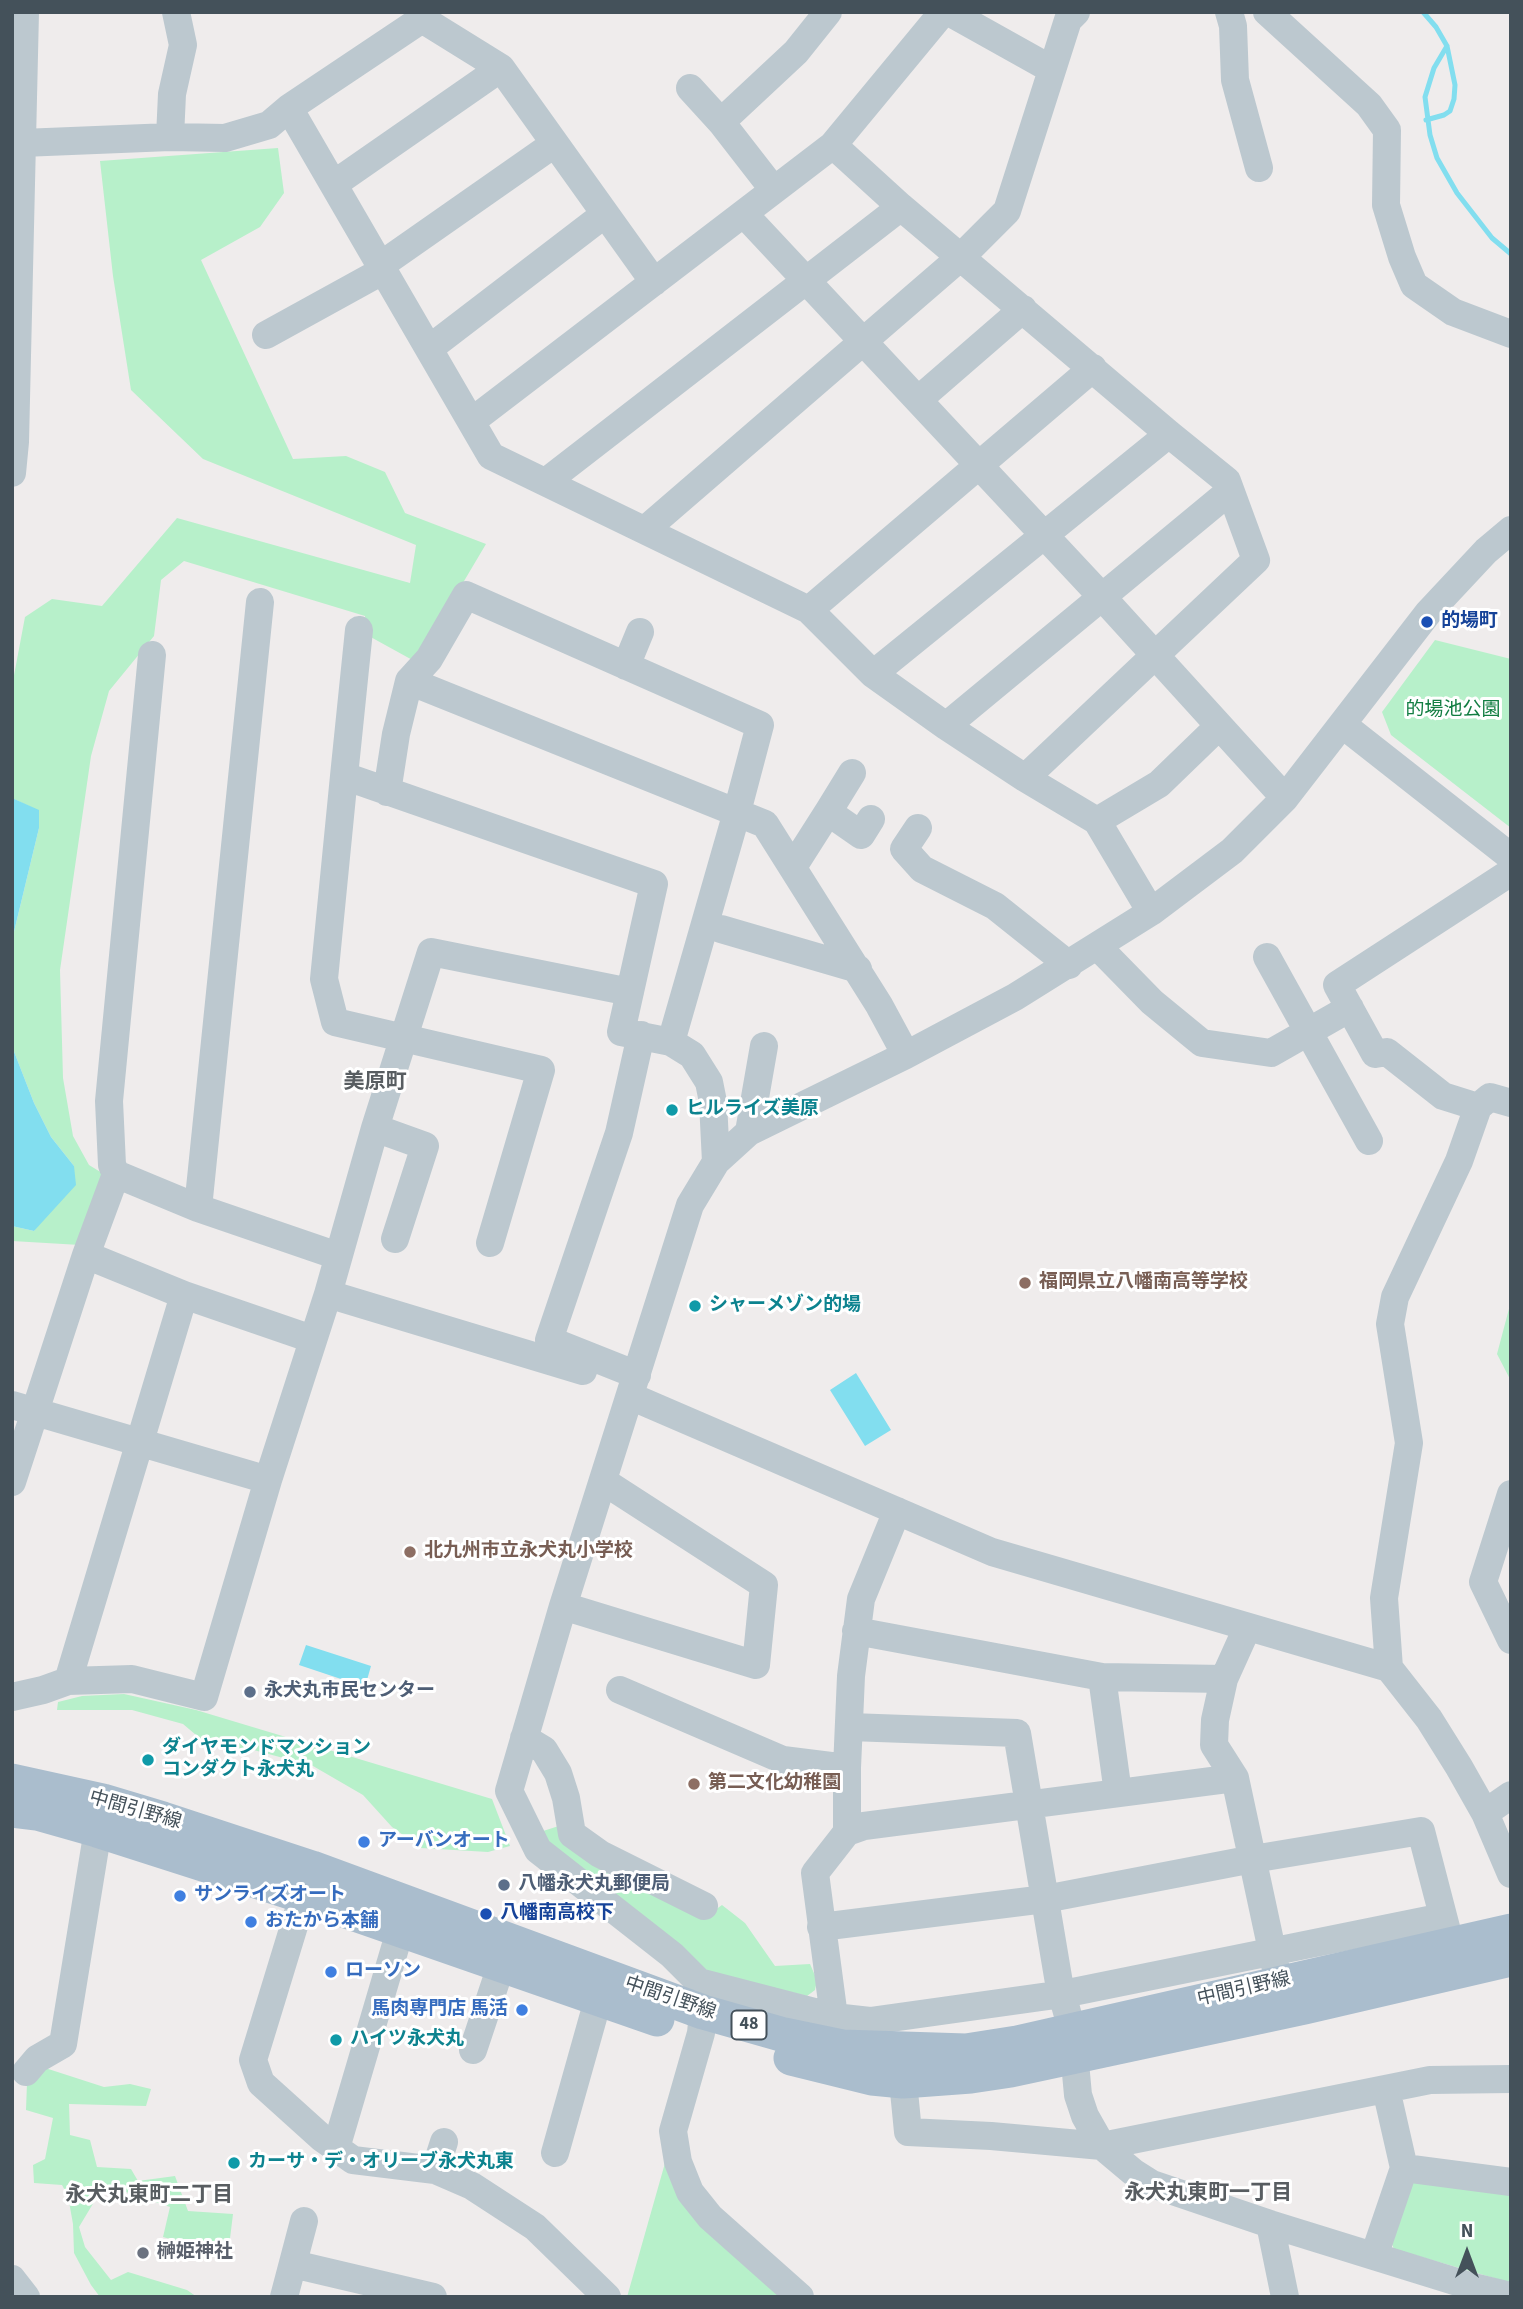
<!DOCTYPE html>
<html>
<head>
<meta charset="utf-8">
<style>
  body { margin:0 }
  #map { position:relative; width:1523px; height:2309px; overflow:hidden; background:#efecec; font-family:"Source Sans 3",sans-serif }
  canvas { display:block }
  .frame { position:absolute; inset:0; border:14px solid #44515a; pointer-events:none }
  .north { position:absolute; left:1432px; top:2218px; width:70px; height:70px; -webkit-text-stroke:5px #fff; paint-order:stroke; rotate:0deg; font-size:19px; font-weight:700; line-height:28px; text-align:center; color:#44515a }
  .north::after { content:''; display:block; margin:auto; width:24px; height:32px; background:#44515a; clip-path:polygon(50% 0,100% 100%,50% 72%,0 100%) }
</style>
</head>
<body>
<div id="map">
<canvas width="1523" height="2309"></canvas>
<div class="frame"></div>
<div class="north">N</div>
</div>
<script>
const context = document.querySelector('canvas').getContext('2d');
context.lineJoin = 'round';
function fillPath(path, color) {
  context.fillStyle = color;
  context.fill(path, 'evenodd');
}
function poly(rows) {
  const path = new Path2D();
  for (const r of rows) {
    path.moveTo(r[0], r[1]);
    for (let i = 2; i < r.length; i += 2) path.lineTo(r[i], r[i + 1]);
  }
  return path;
}
function strokePath(path, color, width, dash) {
  context.strokeStyle = color;
  context.lineWidth = width;
  context.lineCap = dash ? 'butt' : 'round';
  context.setLineDash(dash || []);
  context.stroke(path);
}
function write(font, color, halo, rows, align = 'center') {
  context.font = font + ' "Source Sans 3","Noto Sans JP",sans-serif';
  context.lineWidth = 6;
  context.setLineDash([]);
  context.textBaseline = 'middle';
  context.strokeStyle = halo;
  context.fillStyle = color;
  for (const [text, x, y, turn = 0] of rows) {
    context.save();
    context.translate(x, y);
    context.rotate((+turn || 0) * Math.PI / 180);
    context.textAlign = isNaN(turn) ? turn : align;
    if (halo) context.strokeText(text, 0, 0);
    context.fillText(text, 0, 0);
    context.restore();
  }
}
fillPath(poly([
  [278,148,284,193,260,227,201,260,293,459,346,456,385,472,405,513,486,544,416,662,367,635,365,616,184,561,161,580,154,636,109,691,91,756,60,970,63,1078,73,1136,89,1165,107,1176,80,1245,12,1241,12,1226,34,1231,74,1166,51,1137,34,1103,13,1049,12,940,39,828,39,811,12,798,12,686,25,617,52,599,102,606,177,518,410,583,416,545,203,459,131,390,113,276,100,161],
  [1435,640,1511,659,1511,828,1391,735,1382,712],
  [1510,1305,1511,1306,1511,1381,1497,1354],
  [124,1694,196,1710,492,1799,510,1846,488,1852,421,1848,392,1827,363,1795,313,1766,250,1749,231,1750,202,1740,183,1724,132,1710,57,1710,58,1702,82,1696],
  [562,1825,704,1918,722,1905,745,1923,775,1966,810,1964,817,1980,815,1990,807,1996,701,1970,549,1843,543,1831],
  [39,2066,104,2087,130,2084,151,2089,146,2106,69,2104,70,2135,90,2140,97,2167,131,2169,138,2181,175,2176,188,2211,233,2214,228,2255,163,2237,170,2207,123,2191,107,2189,97,2197,79,2227,85,2247,111,2280,128,2272,187,2290,197,2297,100,2297,91,2285,74,2253,73,2224,68,2196,62,2185,34,2183,33,2165,45,2159,53,2118,26,2110,27,2083],
  [667,2156,786,2297,627,2297],
  [1411,2181,1511,2191,1511,2283,1394,2249,1391,2242]
]), '#b7f0ca');
fillPath(poly([
  [12,798,39,810,39,828,12,940],
  [12,1042,13,1049,34,1103,51,1137,74,1166,76,1185,34,1231,12,1226],
  [856,1373,891,1430,865,1446,830,1390],
  [306,1645,371,1666,365,1687,299,1665]
]), '#82deef');
strokePath(poly([
  [1423,12,1436,27,1447,46,1455,85,1454,99,1450,111,1444,115,1426,120],
  [1447,46,1434,68,1425,97,1430,135,1437,158,1457,193,1492,238,1511,254]
]), '#82deef', 5);
strokePath(poly([
  [949,12,1051,69],
  [1229,12,1233,26,1235,80,1259,168],
  [1267,12,1369,105,1387,130,1386,205,1402,257,1414,285,1453,312,1511,334],
  [690,88,721,122],
  [289,108,491,456,809,610,873,674,946,726,1025,778,1097,821,1151,912],
  [170,137,172,94,183,45,176,12],
  [833,145,943,12],
  [12,149,22,143,170,137,225,138,269,125,289,108,422,19,501,68,654,282],
  [334,184,501,68],
  [773,189,721,122,796,52,828,12],
  [744,214,1103,598,1285,798],
  [381,265,554,144],
  [266,335,384,270],
  [430,348,605,214],
  [918,400,1023,309],
  [472,421,833,145,901,207,1169,434,1227,481,1256,560,1025,778],
  [12,473,15,442,25,12],
  [547,481,901,207],
  [646,529,962,256,1007,211,1068,20,1076,12],
  [809,610,1093,368],
  [152,655,109,1101,112,1165,116,1174,198,1208,338,1256],
  [626,666,640,632],
  [873,674,1169,434],
  [409,681,765,824,879,1005,906,1055],
  [1343,725,1511,857],
  [946,726,1230,491],
  [344,776,359,630],
  [387,792,396,734,409,681,429,659,466,595,760,725,737,812,671,1042],
  [828,812,852,773],
  [1097,821,1159,784,1219,726],
  [918,828,904,849,922,869,995,906,1069,965],
  [793,867,828,812,861,835,871,819],
  [721,929,858,969],
  [1100,944,1105,954,1152,1002,1202,1043,1271,1053,1350,1008],
  [1267,957,1369,1141],
  [1478,1107,1443,1096,1387,1052,1375,1054,1337,985,1511,872],
  [375,1128,425,1146,395,1239],
  [749,1132,764,1046],
  [198,1208,260,602],
  [490,1243,541,1070,335,1022,324,979,344,776,654,884,621,1032,671,1042,692,1055,709,1082,713,1102,716,1162],
  [86,1255,184,1295,312,1339],
  [328,1294,583,1371],
  [637,1375,549,1340,619,1133,641,1035],
  [630,1396,992,1552,1389,1668,1429,1719,1459,1767,1485,1813,1511,1874],
  [12,1405,268,1480],
  [12,1482,86,1255,116,1174],
  [1511,1494,1483,1582,1511,1640],
  [563,1606,756,1665,764,1585,603,1481],
  [1247,1628,1224,1679,1215,1720,1214,1745,1235,1778,1276,1969],
  [856,1631,1102,1677,1224,1679],
  [1389,1668,1384,1598,1409,1443,1390,1324,1395,1297,1459,1161,1478,1107,1490,1097,1511,1103],
  [1102,1677,1118,1793],
  [68,1681,184,1295],
  [620,1690,783,1760,847,1768],
  [12,1697,43,1690,68,1681,132,1679,204,1697,268,1480,328,1294,375,1128,431,952,630,992],
  [850,1727,1017,1733,1059,1983,1072,2030,1078,2095,1085,2116,1102,2146,1133,2172,1152,2184,1270,2224,1470,2286,1511,2296],
  [524,1738,544,1750,558,1773,566,1798,572,1834,600,1854,704,1906],
  [1485,1813,1511,1795],
  [847,1832,864,1826,1235,1778],
  [309,1877,253,2060,261,2083,322,2138,353,2160,435,2170,472,2186,535,2227,607,2297],
  [821,1927,1045,1899,1253,1859,1421,1831,1448,1935],
  [699,1982,834,2017,870,2021,1063,1994,1443,1917],
  [834,2017,815,1873,847,1832,847,1768,851,1676,861,1599,897,1511],
  [473,2050,501,1966],
  [26,2072,37,2059,63,2044,101,1811],
  [903,2081,908,2132,991,2136,1102,2146,1430,2080,1511,2079],
  [336,2148,400,1931],
  [555,2153,598,2000],
  [1404,2168,1511,2182],
  [435,2170,444,2142],
  [1270,2224,1285,2297],
  [1374,2256,1404,2168,1386,2089],
  [293,2264,433,2297],
  [12,2279,26,2297],
  [284,2297,304,2221],
  [800,2297,710,2217,690,2192,678,2162,673,2131,701,2033,703,2012,699,1982,672,1955,538,1850,509,1791,563,1606,690,1205,716,1162,749,1132,906,1055,1015,997,1151,912,1232,851,1285,798,1428,613,1486,551,1511,530]
]), '#bcc8cf', 28);
strokePath(poly([
  [12,1781,103,1801,163,1819,312,1868,703,2012,784,2035,842,2047,966,2051,1017,2043,1511,1931],
  [12,1810,37,1813,97,1830,303,1896,657,2019],
  [791,2058,872,2078,903,2081,971,2076,1011,2070,1305,2007,1511,1959]
]), '#aabdcd', 35);
for (const [x, y, r, color] of [
  [1427,622,7,"#1a4fb4"],
  [672,1110,7,"#0f9aa8"],
  [1025,1283,7,"#8d6e63"],
  [695,1306,7,"#0f9aa8"],
  [410,1552,7,"#8d6e63"],
  [250,1692,7,"#5c6f8a"],
  [148,1760,7,"#0f9aa8"],
  [694,1784,7,"#8d6e63"],
  [364,1842,7,"#3f7fe0"],
  [504,1885,7,"#5c6f8a"],
  [180,1896,7,"#3f7fe0"],
  [486,1914,7,"#1a4fb4"],
  [251,1922,7,"#3f7fe0"],
  [331,1972,7,"#3f7fe0"],
  [522,2010,7,"#3f7fe0"],
  [336,2040,7,"#0f9aa8"],
  [234,2163,7,"#0f9aa8"],
  [143,2253,7,"#6b7280"]
]) {
  const dot = new Path2D();
  dot.arc(x, y, r, 0, 2 * Math.PI);
  context.fillStyle = color;
  context.fill(dot);
  strokePath(dot, '#fff', 2.5);
}
for (const [x, y, w] of [
  [749,2025,35]
]) {
  const box = new Path2D();
  box.roundRect(x - w / 2, y - 14.5, w, 29, 5);
  context.fillStyle = '#fff';
  context.fill(box);
  strokePath(box, '#44515a', 2);
}
write('bold 18px', '#44515a', null, [
  ["48",749,2025]
]);
write('bold 19px', '#164399', '#fff', [
  ["的場町",1441,622],
  ["八幡南高校下",500,1914]
], 'left');
write('19px', '#127d42', '#fff', [
  ["的場池公園",1453,711]
]);
write('bold 19px', '#0d838f', '#fff', [
  ["ヒルライズ美原",686,1110],
  ["シャーメゾン的場",709,1306],
  ["ダイヤモンドマンション",162,1749],
  ["コンダクト永犬丸",162,1771],
  ["ハイツ永犬丸",350,2040],
  ["カーサ・デ・オリーブ永犬丸東",248,2163]
], 'left');
write('bold 19px', '#785e54', '#fff', [
  ["福岡県立八幡南高等学校",1039,1283],
  ["北九州市立永犬丸小学校",424,1552],
  ["第二文化幼稚園",708,1784]
], 'left');
write('bold 19px', '#4e5e75', '#fff', [
  ["永犬丸市民センター",264,1692],
  ["八幡永犬丸郵便局",518,1885]
], 'left');
write('19px', '#44515a', '#fff', [
  ["中間引野線",135,1811,16],
  ["中間引野線",1244,1990,-13],
  ["中間引野線",670,1999,19]
]);
write('bold 19px', '#366cbe', '#fff', [
  ["アーバンオート",378,1842],
  ["サンライズオート",194,1896],
  ["おたから本舗",265,1922],
  ["ローソン",345,1972],
  ["馬肉専門店 馬活",508,2010,"right"]
], 'left');
write('bold 19px', '#5b616d', '#fff', [
  ["榊姫神社",157,2253]
], 'left');
write('bold 21px', '#585d61', '#fff', [
  ["美原町",375,1083],
  ["永犬丸東町一丁目",1208,2194],
  ["永犬丸東町二丁目",149,2196]
]);
</script>
</body>
</html>
